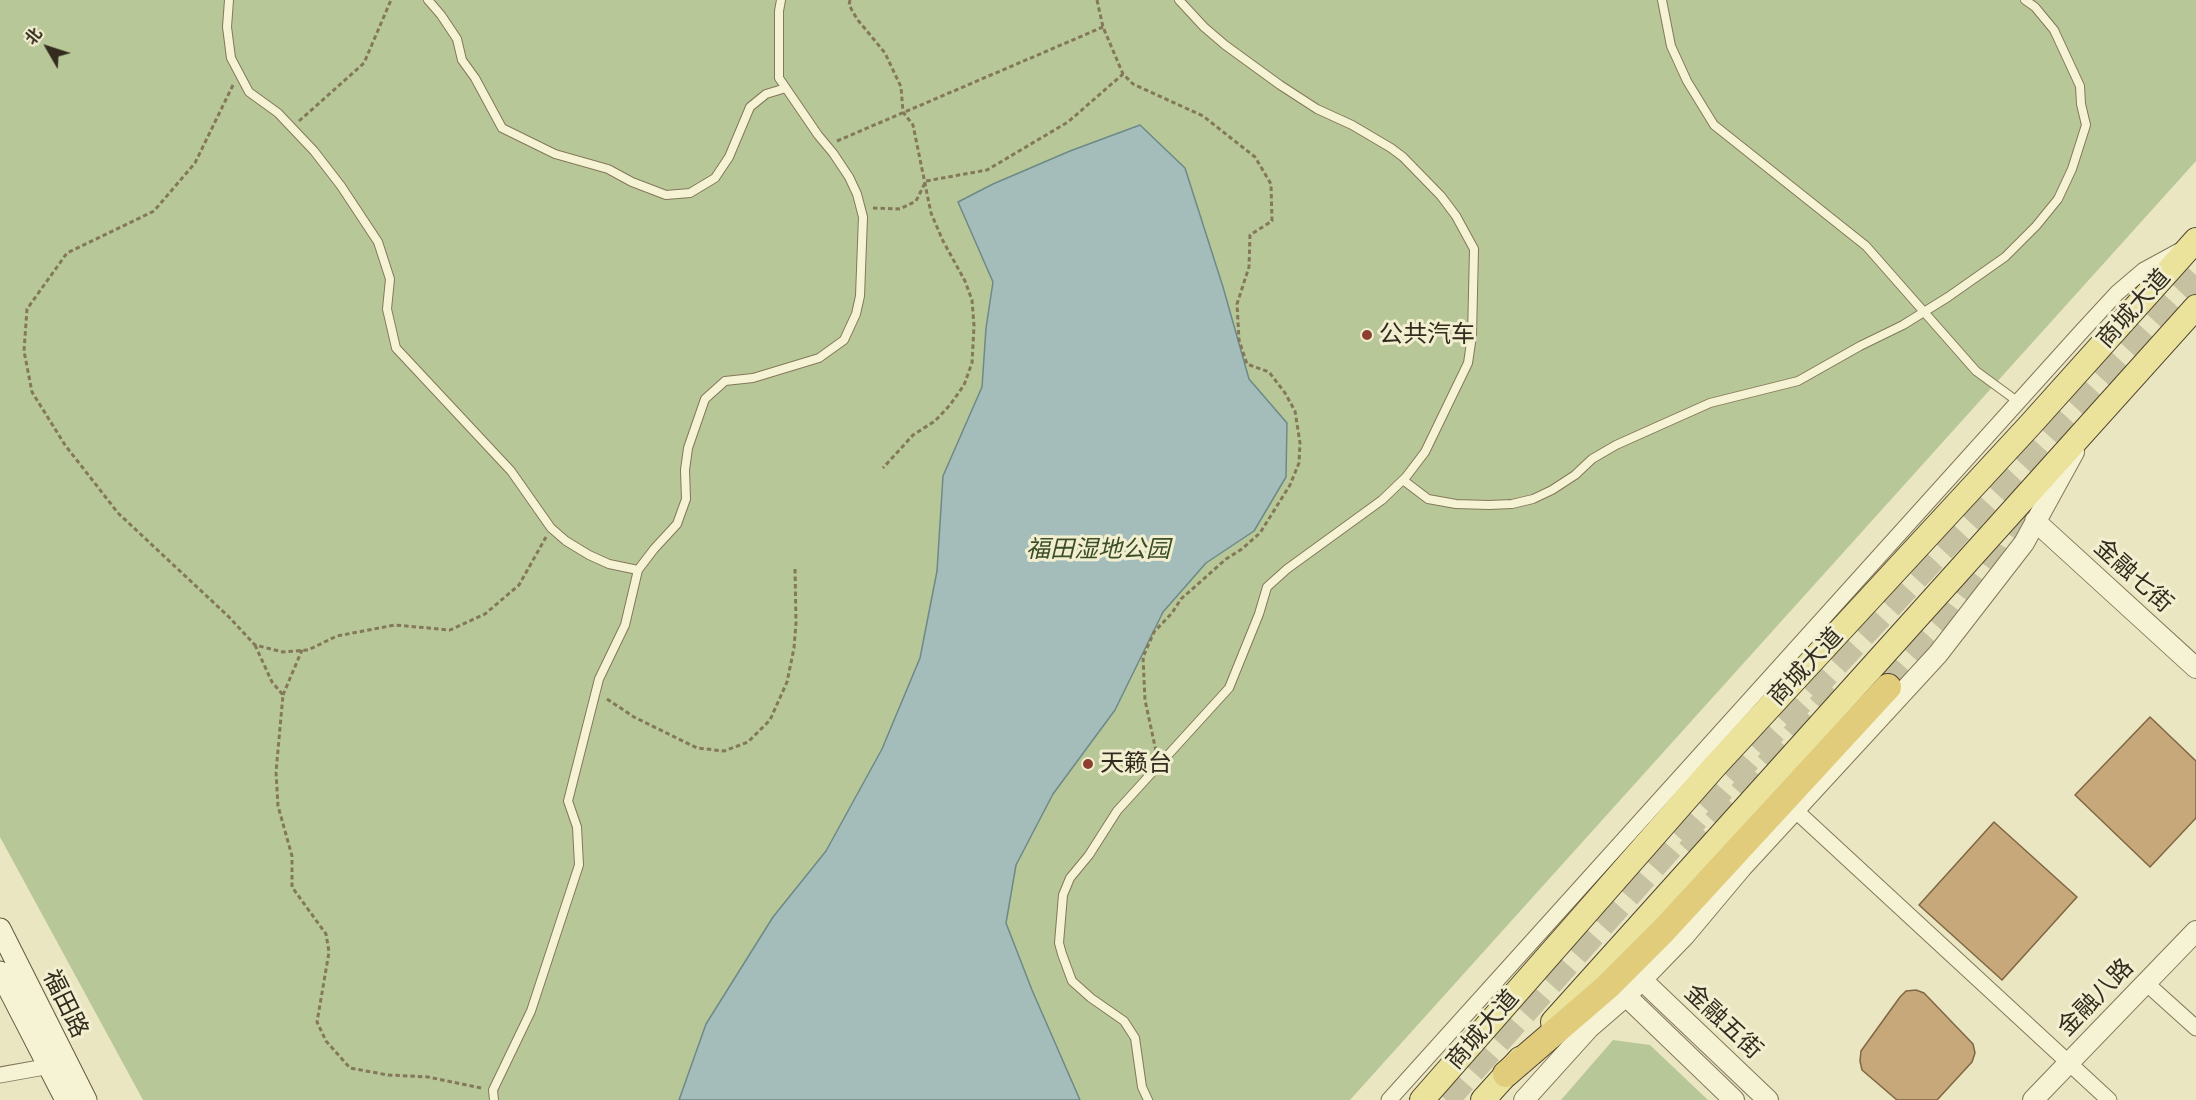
<!DOCTYPE html>
<html>
<head>
<meta charset="utf-8">
<style>
  body { margin:0 }
  #map { position:relative; width:2196px; height:1100px; overflow:hidden; background:#eae6c2; font-family:"Zilla Slab","Noto Sans SC",serif }
  canvas { display:block }
  .north { position:absolute; left:18px; top:18px; width:60px; height:60px; -webkit-text-stroke:4px #f2efd1; paint-order:stroke; rotate:309deg; font-size:16px; font-weight:700; line-height:24px; text-align:center; color:#332c1e }
  .north::after { content:''; display:block; margin:auto; width:21px; height:27px; background:#332c1e; clip-path:polygon(50% 0,100% 100%,50% 72%,0 100%) }
</style>
</head>
<body>
<div id="map">
<canvas width="2196" height="1100"></canvas>
<div class="north">北</div>
</div>
<script>
const context = document.querySelector('canvas').getContext('2d');
context.lineJoin = 'round';
function fillPath(path, color) {
  context.fillStyle = color;
  context.fill(path, 'evenodd');
}
function poly(rows) {
  const path = new Path2D();
  for (const r of rows) {
    path.moveTo(r[0], r[1]);
    for (let i = 2; i < r.length; i += 2) path.lineTo(r[i], r[i + 1]);
  }
  return path;
}
function strokePath(path, color, width, dash) {
  context.strokeStyle = color;
  context.lineWidth = width;
  context.lineCap = dash ? 'butt' : 'round';
  context.setLineDash(dash || []);
  context.stroke(path);
}
function write(font, color, halo, rows, align = 'center') {
  context.font = font + ' "Zilla Slab","Noto Sans SC",serif';
  context.lineWidth = 6;
  context.setLineDash([]);
  context.textBaseline = 'middle';
  context.strokeStyle = halo;
  context.fillStyle = color;
  for (const [text, x, y, turn = 0] of rows) {
    context.save();
    context.translate(x, y);
    context.rotate((+turn || 0) * Math.PI / 180);
    context.textAlign = isNaN(turn) ? turn : align;
    if (halo) context.strokeText(text, 0, 0);
    context.fillText(text, 0, 0);
    context.restore();
  }
}
fillPath(poly([
  [0,0,2196,0,2196,161,1350,1100,143,1100,0,837],
  [1613,1040,1650,1045,1708,1100,1561,1100]
]), '#b8c797');
const water = poly([
  [1140,125,1185,168,1223,287,1249,379,1287,423,1286,477,1254,531,1206,563,1163,612,1115,710,1053,794,1016,865,1006,923,1032,990,1080,1100,679,1100,706,1024,773,917,826,851,882,749,920,658,937,571,943,476,982,387,986,328,993,282,958,202,993,184,1070,151,1140,125]
]);
fillPath(water, '#a4bdbb');
strokePath(water, '#6c8a88', 1.5);
const building = poly([
  [2150,717,2196,761,2196,818,2150,867,2075,795,2150,717],
  [1994,822,2077,897,2002,980,1919,905,1994,822],
  [1916,990,1924,993,1973,1044,1975,1053,1972,1062,1937,1100,1897,1100,1862,1070,1860,1061,1861,1051,1900,997,1906,991,1916,990]
]);
fillPath(building, '#c6a87a');
strokePath(building, '#806642', 1.5);
strokePath(poly([
  [1888,687,1951,616,2000,551,2038,493],
  [1689,852,1835,690],
  [1446,1100,1770,735,2196,275]
]), '#c5c1a1', 26, [26, 13]);
const service = poly([
  [229,0,227,27,231,58,249,92,278,113,314,151,341,186,378,242,390,279,387,309,396,348,511,471,551,528,566,541,589,555,609,564,638,570],
  [428,0,441,15,457,39,462,60,475,78,502,128,555,154,608,169,632,182,666,195,690,193,715,178,729,157,750,107,766,94,786,88],
  [1662,0,1671,46,1687,81,1714,125,1866,246,1976,371,2017,401],
  [1403,480,1428,499,1456,504,1489,505,1512,504,1533,499,1552,490,1575,475,1592,459,1616,445,1710,403,1798,381,1860,346,1903,325,1948,297,2005,257,2036,226,2058,199,2072,169,2086,125,2081,104,2080,86,2054,30,2035,7,2025,0],
  [494,1100,493,1090,531,1011,579,865,577,827,568,801,599,679,625,625,638,570,654,549,677,524,686,499,685,470,688,448,705,399,725,381,753,378,819,358,844,340,856,314,860,296,863,217,857,194,849,177,833,153,818,135,779,78,779,11,781,0],
  [1148,1100,1142,1087,1135,1038,1124,1021,1091,998,1072,981,1062,954,1059,943,1063,895,1070,878,1089,855,1117,811,1229,688,1259,614,1267,587,1287,569,1382,500,1406,477,1425,452,1468,363,1472,336,1474,249,1456,216,1441,196,1403,157,1391,148,1352,125,1317,109,1280,85,1225,45,1204,27,1179,0]
]);
const minor = poly([
  [1795,810,2109,1100],
  [2146,983,2196,1028],
  [0,1075,56,1065],
  [1389,1100,2082,331,2117,293,2144,270,2179,251]
]);
const tertiary = poly([
  [2035,521,2196,668],
  [1642,980,1768,1100],
  [1626,996,1734,1100],
  [1524,1100,1589,1028,1626,996,1685,935,1742,867,1938,654,2024,543,2074,452],
  [2033,1100,2196,931]
]);
const secondary = poly([
  [0,929,86,1100],
  [0,972,66,1100]
]);
const primary = poly([
  [1553,1022,2196,307],
  [1422,1100,1715,766,2030,425,2196,240],
  [1483,1100,1520,1059]
]);
const trunk = poly([
  [1506,1074,1607,987,1664,930,1888,687]
]);
strokePath(service, '#83785a', 10);
strokePath(minor, '#83785a', 17);
strokePath(tertiary, '#83785a', 22);
strokePath(secondary, '#64583e', 23);
strokePath(primary, '#51452f', 26);
strokePath(trunk, '#51452f', 28);
strokePath(poly([
  [850,0,849,5,857,19,885,53,901,87,903,112,913,125,931,213,943,241,965,281,972,300,974,326,972,363,964,385,950,405,935,421,913,435,883,468],
  [1097,0,1103,27,1123,74,1133,84,1203,116,1255,157,1271,184,1272,221,1250,235,1249,267,1237,304,1239,340,1247,364,1269,372,1285,393,1295,411,1300,443,1299,463,1290,485,1260,533,1242,549,1226,559,1181,599,1172,613,1154,632,1143,657,1145,700,1156,751],
  [233,85,195,163,154,211,67,253,27,309,24,351,32,392,65,445,118,513,229,617,255,645,283,652,308,650,337,636,395,625,450,630,485,614,519,585,546,537],
  [299,121,364,63,391,0],
  [837,141,1103,27],
  [873,208,900,209,916,201,926,181,987,170,1068,122,1123,74],
  [255,645,272,682,283,695,276,772,278,806,292,856,292,887,326,934,329,952,317,1022,326,1041,350,1068,388,1075,428,1077,481,1088],
  [283,695,302,650],
  [607,699,634,717,697,748,724,751,748,742,770,720,787,682,794,648,796,623,795,568]
]), '#83785a', 3, [4.5, 3]);
strokePath(service, '#f6f2d4', 8);
strokePath(minor, '#f6f2d4', 15);
strokePath(tertiary, '#f6f2d4', 20);
strokePath(secondary, '#f6f2d4', 21);
strokePath(primary, '#ebe29c', 24);
strokePath(trunk, '#e0cc7a', 26);
for (const [x, y, r, color] of [
  [1367,335,6,"#8d402f"],
  [1088,764,6,"#8d402f"]
]) {
  const dot = new Path2D();
  dot.arc(x, y, r, 0, 2 * Math.PI);
  context.fillStyle = color;
  context.fill(dot);
  strokePath(dot, '#f2efd1', 2);
}
write('24px', '#332c1e', '#f2efd1', [
  ["商城大道",2134,309,-48],
  ["金融七街",2133,576,42],
  ["商城大道",1806,667,-47],
  ["金融八路",2096,998,-46],
  ["福田路",65,1004,64],
  ["金融五街",1723,1022,43],
  ["商城大道",1483,1030,-49]
]);
write('24px', '#332c1e', '#f2efd1', [
  ["公共汽车",1379,335],
  ["天籁台",1100,764]
], 'left');
write('italic 24px', '#3c4e26', '#f2efd1', [
  ["福田湿地公园",1098,550]
]);
</script>
</body>
</html>
